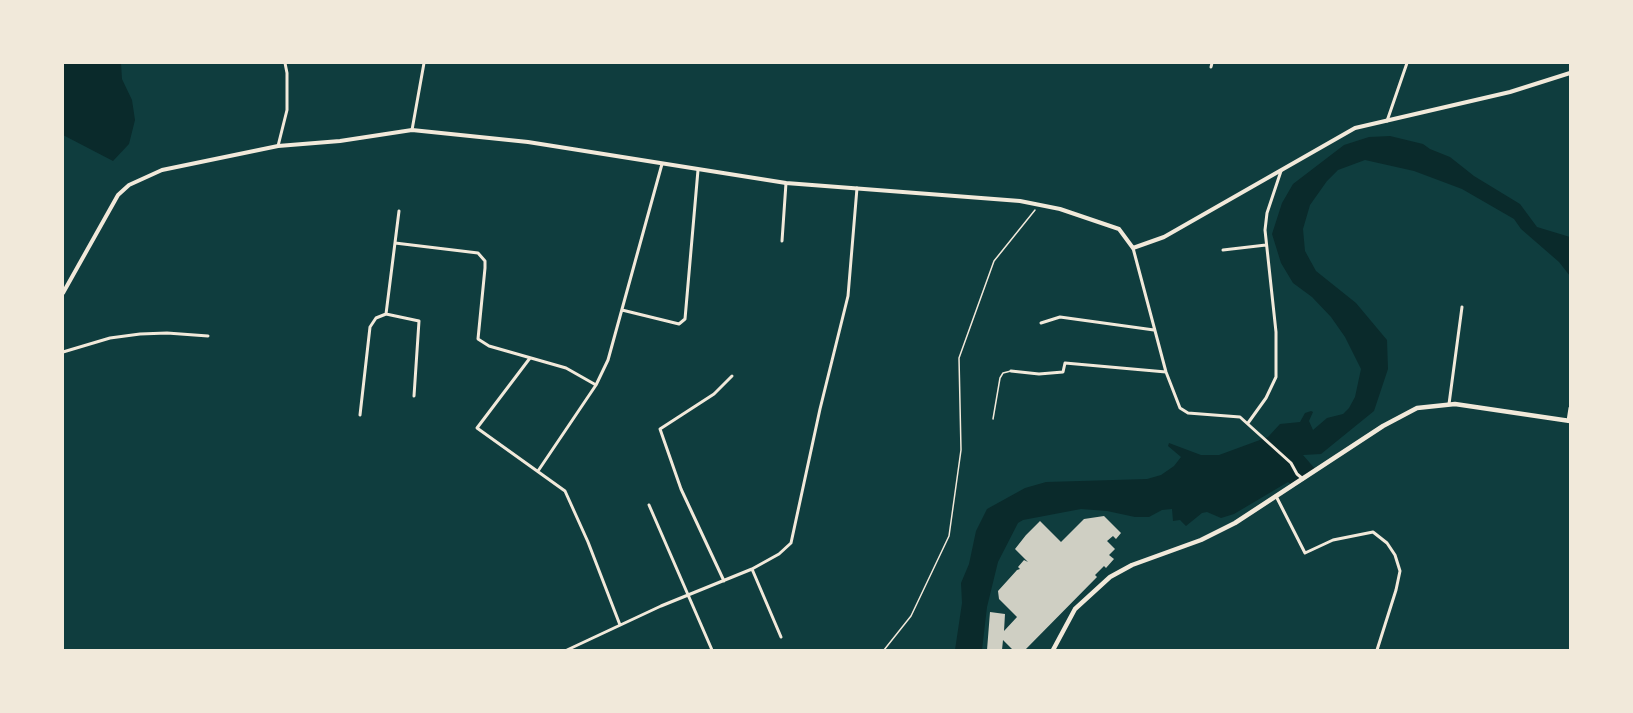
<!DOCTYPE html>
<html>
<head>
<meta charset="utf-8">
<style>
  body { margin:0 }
  #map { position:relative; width:1633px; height:713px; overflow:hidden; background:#0f3d3e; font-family:"Work Sans",sans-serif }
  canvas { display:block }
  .frame { position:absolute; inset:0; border:64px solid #f1e9da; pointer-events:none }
</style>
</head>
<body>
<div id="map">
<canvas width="1633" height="713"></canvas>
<div class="frame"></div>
</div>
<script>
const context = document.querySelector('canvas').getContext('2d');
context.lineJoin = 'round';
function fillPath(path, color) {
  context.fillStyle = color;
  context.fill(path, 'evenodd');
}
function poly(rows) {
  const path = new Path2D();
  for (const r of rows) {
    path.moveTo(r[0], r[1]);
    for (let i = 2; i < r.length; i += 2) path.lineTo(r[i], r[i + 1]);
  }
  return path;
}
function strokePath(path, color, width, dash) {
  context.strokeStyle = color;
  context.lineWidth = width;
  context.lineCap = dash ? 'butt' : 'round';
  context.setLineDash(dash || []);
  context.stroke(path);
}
fillPath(poly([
  [63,63,121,63,122,79,132,100,135,120,129,144,113,161,63,135],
  [1390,136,1423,144,1430,149,1450,157,1474,176,1520,204,1537,227,1570,237,1570,276,1559,262,1521,229,1514,219,1462,189,1414,171,1365,160,1338,170,1327,181,1310,205,1303,229,1305,251,1316,271,1356,303,1387,340,1388,369,1374,411,1321,454,1303,455,1316,470,1295,487,1288,482,1234,514,1221,518,1207,512,1202,513,1186,526,1180,520,1173,521,1172,509,1162,510,1149,517,1135,517,1107,511,1081,509,1023,520,1018,523,998,562,987,607,982,650,955,650,962,603,961,583,969,564,976,531,987,509,1025,488,1046,482,1147,479,1161,475,1174,466,1181,457,1168,446,1169,443,1201,455,1219,455,1268,437,1280,424,1300,422,1305,413,1311,411,1313,412,1309,421,1313,430,1327,418,1343,414,1349,408,1355,397,1361,369,1345,337,1331,317,1312,297,1293,283,1281,263,1272,234,1282,203,1293,184,1344,145,1369,137]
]), '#0a2a2b');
fillPath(poly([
  [1104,516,1121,533,1116,539,1113,536,1107,541,1115,549,1109,555,1114,559,1106,568,1104,566,1095,575,1097,577,1025,650,1013,650,1003,640,1002,650,987,650,990,612,1005,614,1004,631,1017,617,999,599,998,591,1017,570,1020,569,1018,567,1024,560,1028,562,1015,549,1026,535,1040,521,1061,542,1084,519]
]), '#cfcfc3');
strokePath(poly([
  [884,650,911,616,949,536,961,450,959,358,994,261,1035,210]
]), '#f1e9da', 1.5);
strokePath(poly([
  [993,419,1000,378,1003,373,1011,371]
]), '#f1e9da', 1.5);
strokePath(poly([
  [1211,67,1212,63],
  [1387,121,1407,63],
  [412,130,424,63],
  [278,146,287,110,287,73,285,63],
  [782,241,786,183],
  [395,243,478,253,485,261,485,268,478,339,489,346,566,368,596,385],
  [1133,248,1166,372,1180,408,1188,413,1240,417,1291,463,1297,474,1303,479],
  [1223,250,1266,245],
  [622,310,679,324,685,319,698,170],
  [386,314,399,211],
  [1041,323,1060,317,1154,330],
  [63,352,110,338,140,334,167,333,208,336],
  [530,358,477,428,565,491,588,542,620,625],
  [1011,371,1039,374,1063,372,1065,363,1166,372],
  [1449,404,1462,307],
  [360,415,370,327,376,318,386,314,419,321,414,396],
  [1568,421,1570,408],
  [1248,423,1266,398,1276,377,1276,332,1265,230,1267,213,1281,171],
  [538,471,596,385,608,360,662,164],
  [1277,498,1305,553,1333,540,1373,532,1387,543,1395,555,1400,571,1396,590,1377,650],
  [649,505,712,650],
  [752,569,781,637],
  [724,581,681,489,660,429,714,394,732,376],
  [567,650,661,606,752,569,779,554,791,543,820,409,848,296,857,188]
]), '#f1e9da', 3);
strokePath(poly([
  [63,293,118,195,129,185,162,170,278,146,340,141,412,130,528,142,786,183,1020,201,1060,209,1119,229,1133,248,1164,237,1355,128,1510,92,1570,73]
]), '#f1e9da', 4);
strokePath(poly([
  [1053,650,1075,609,1110,577,1132,565,1201,540,1235,523,1383,426,1417,408,1455,404,1570,421]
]), '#f1e9da', 4.5);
</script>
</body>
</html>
